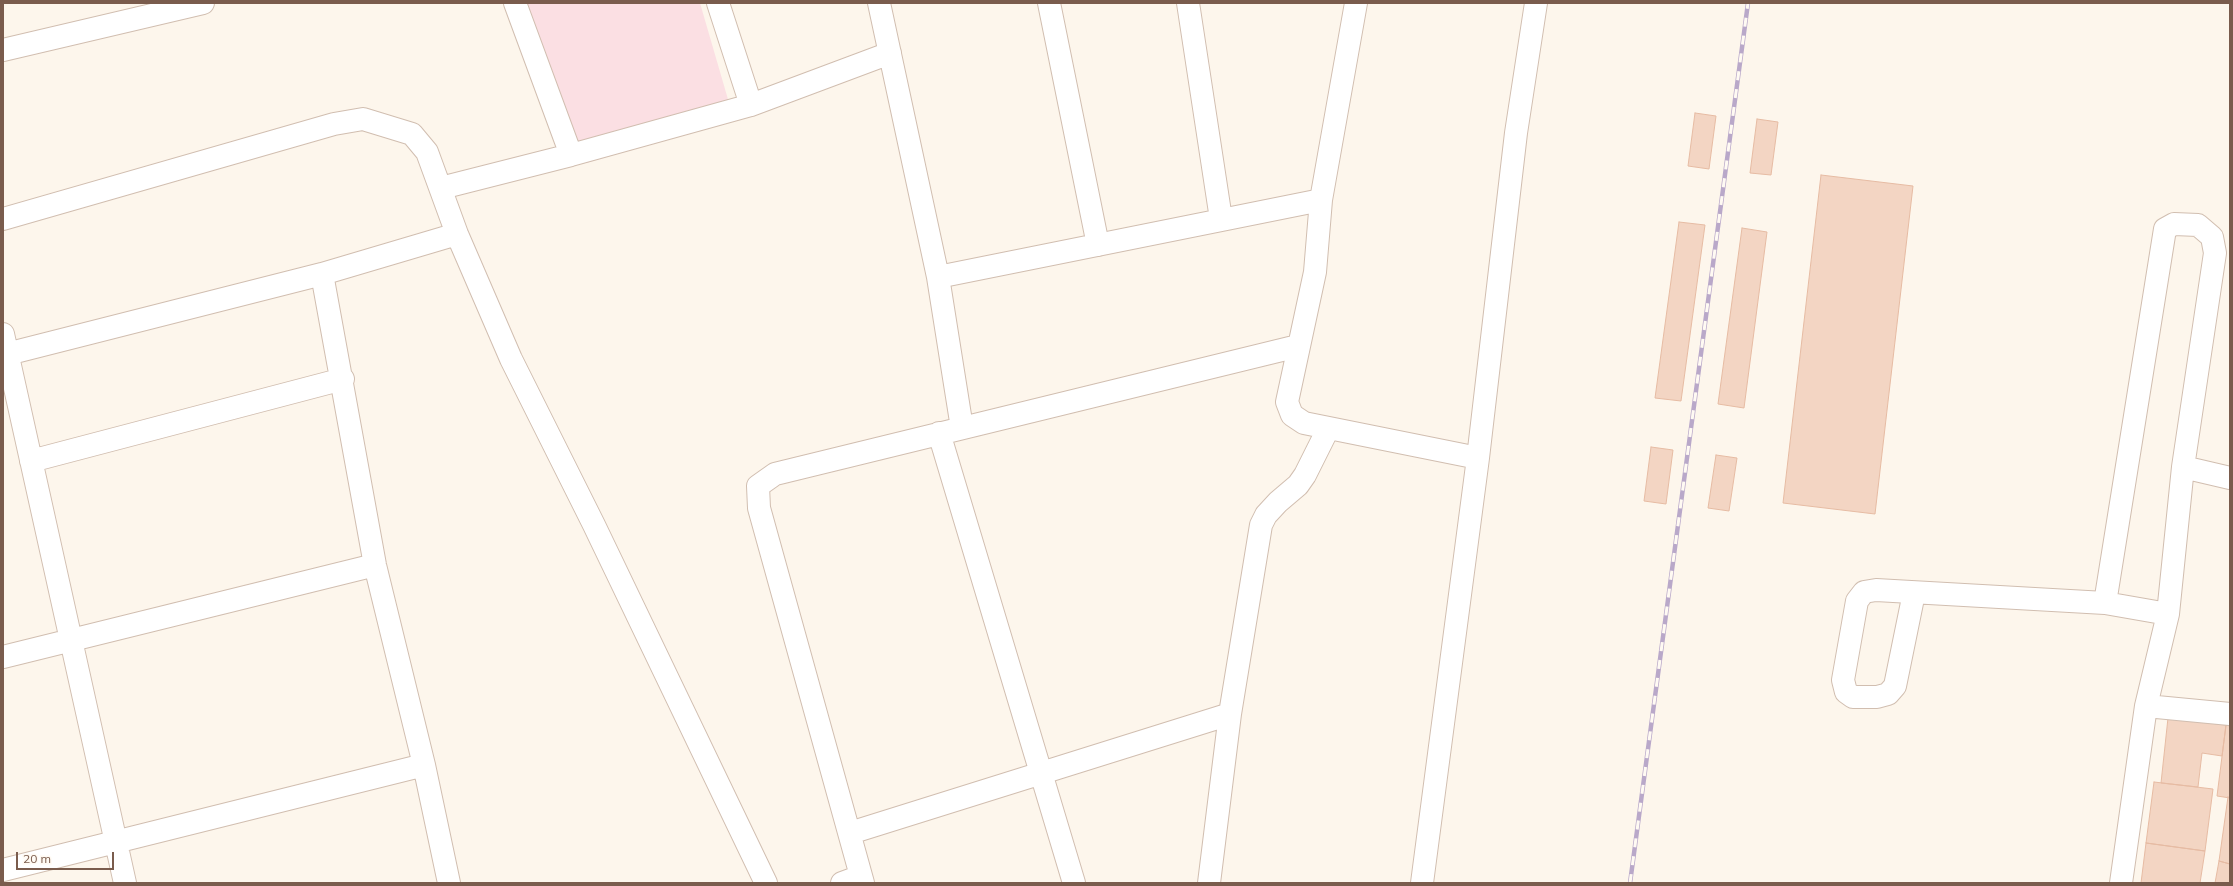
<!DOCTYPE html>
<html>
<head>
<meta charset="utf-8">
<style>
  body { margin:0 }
  #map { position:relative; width:2233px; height:886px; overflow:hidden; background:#fdf6ec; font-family:Mulish,sans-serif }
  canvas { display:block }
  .frame { position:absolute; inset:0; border:4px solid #7a5c4d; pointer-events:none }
  .scale { position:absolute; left:16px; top:852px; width:98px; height:18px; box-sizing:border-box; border:2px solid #7a5c4d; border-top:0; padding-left:5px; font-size:12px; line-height:14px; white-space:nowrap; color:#7a5c4d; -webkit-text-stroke:3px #fffaf3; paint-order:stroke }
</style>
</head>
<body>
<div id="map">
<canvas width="2233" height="886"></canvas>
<div class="frame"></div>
<div class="scale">20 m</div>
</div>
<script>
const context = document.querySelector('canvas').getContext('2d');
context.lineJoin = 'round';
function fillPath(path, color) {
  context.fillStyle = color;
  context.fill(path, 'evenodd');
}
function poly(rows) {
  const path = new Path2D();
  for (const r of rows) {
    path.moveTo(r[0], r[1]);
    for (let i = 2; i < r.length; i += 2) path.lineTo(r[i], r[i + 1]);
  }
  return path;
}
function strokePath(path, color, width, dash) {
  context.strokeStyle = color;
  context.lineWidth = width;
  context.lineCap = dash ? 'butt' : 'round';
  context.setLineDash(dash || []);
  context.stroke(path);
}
fillPath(poly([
  [510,3,700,3,734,120,586,163]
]), '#fbdfe3');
const building = poly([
  [1695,113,1716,116,1709,169,1688,166,1695,113],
  [1757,119,1778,122,1771,175,1750,173,1757,119],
  [1821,175,1913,186,1875,514,1783,503,1821,175],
  [1679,222,1705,225,1681,401,1655,398,1679,222],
  [1742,228,1767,232,1744,408,1718,404,1742,228],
  [1651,447,1673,450,1666,504,1644,501,1651,447],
  [1716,455,1737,458,1729,511,1708,508,1716,455],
  [2168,718,2226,725,2222,756,2202,753,2198,787,2161,783,2168,718],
  [2226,725,2230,726,2230,798,2217,796,2226,725],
  [2154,782,2213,789,2205,851,2146,843,2154,782],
  [2228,797,2230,798,2230,864,2219,861,2228,797],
  [2146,843,2205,851,2200,883,2141,883,2146,843],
  [2219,861,2230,864,2230,883,2215,883,2219,861]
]);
fillPath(building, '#f3d5c3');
strokePath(building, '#e6bba3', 1);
const minor = poly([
  [515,3,571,155],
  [718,3,751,105],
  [879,3,938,277,962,428],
  [1049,3,1098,245],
  [1188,3,1221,219],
  [1356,3,1321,200,1315,272,1287,402,1292,415,1304,423,1478,458],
  [3,50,203,3],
  [441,188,571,155,751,105,890,53],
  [3,219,334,124,363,119,412,134,427,152,457,234,511,359,594,525,766,883],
  [322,274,375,565,424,765,449,883],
  [938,277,1321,200],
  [3,334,125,883],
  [3,355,322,274,457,234],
  [939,433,1074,883],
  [31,461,343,379],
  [2183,467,2230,478],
  [1914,593,1895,686,1888,694,1877,697,1853,697,1846,692,1843,680,1857,601,1864,592,1876,590,2105,603,2168,614],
  [2105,603,2165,229,2174,224,2198,225,2212,237,2215,253,2183,467,2168,614,2146,706,2121,883],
  [3,657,375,565],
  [2146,706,2230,714],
  [850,833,1230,714],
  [3,870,424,765],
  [842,883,861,876],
  [863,883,759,508,758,486,775,474,1298,346],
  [1209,883,1230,714,1261,525,1266,515,1278,502,1298,485,1305,475,1328,429],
  [1422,883,1478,458,1516,133,1536,3]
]);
strokePath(minor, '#d1beb0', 24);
strokePath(minor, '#fff', 22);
const rail = poly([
  [1630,883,1748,3]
]);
strokePath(rail, '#b9a8c9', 4.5);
strokePath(rail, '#fffaf3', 3, [9]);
</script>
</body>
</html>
